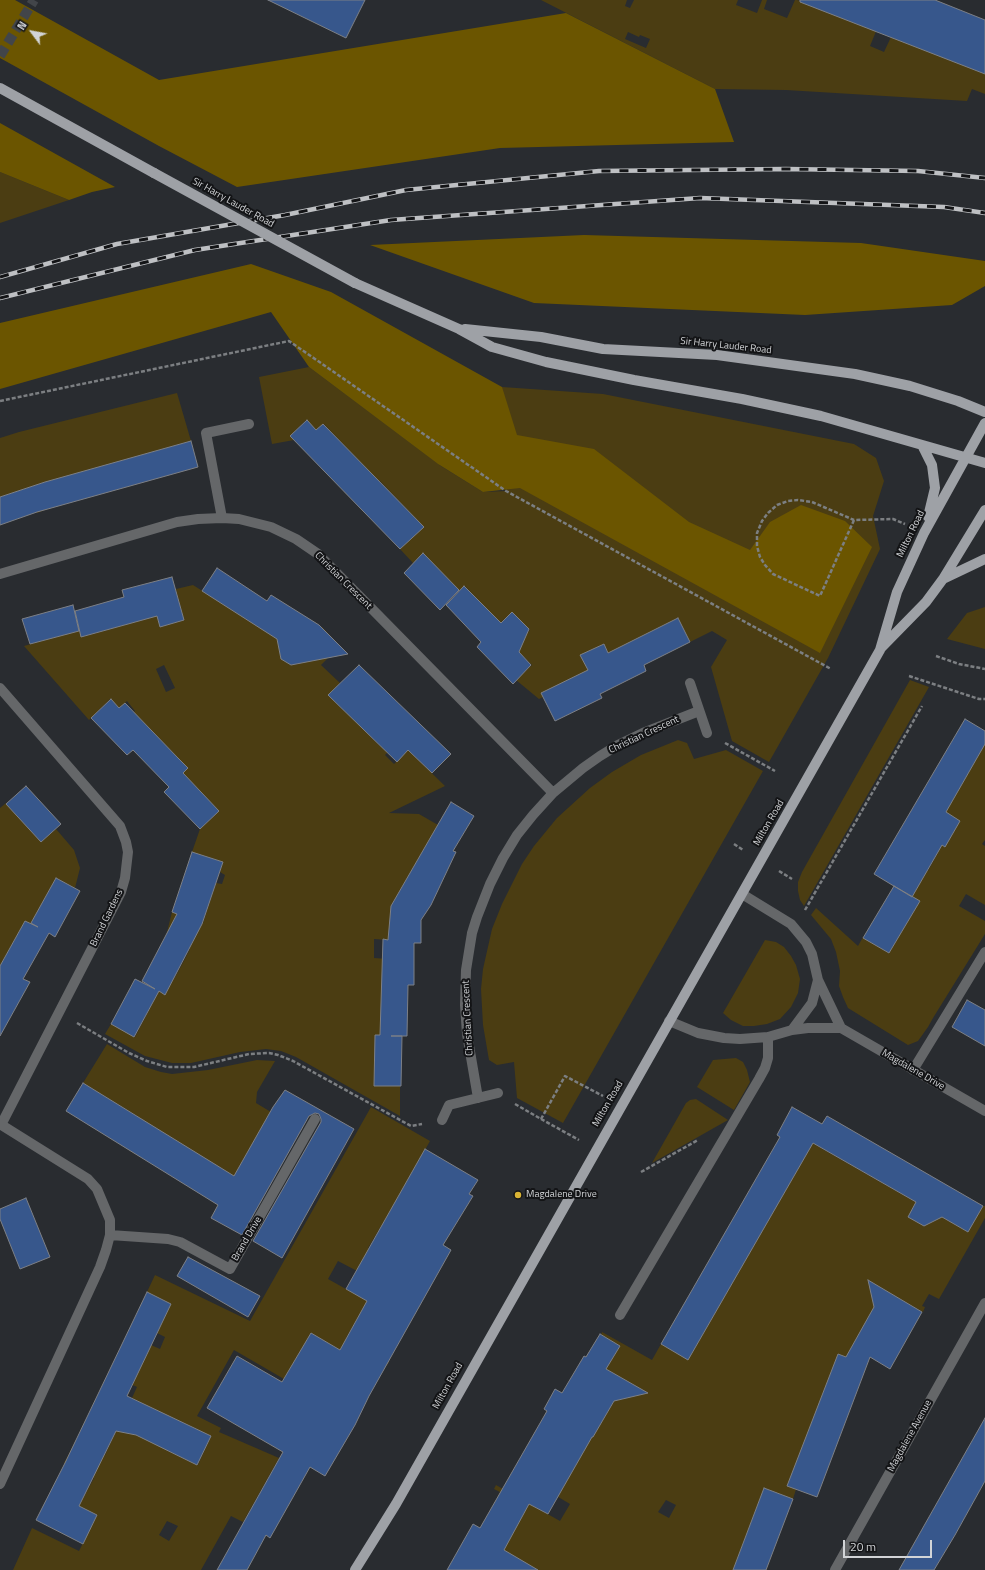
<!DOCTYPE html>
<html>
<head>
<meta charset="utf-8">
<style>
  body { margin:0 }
  #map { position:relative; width:985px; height:1570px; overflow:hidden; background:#292c30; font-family:"Titillium Web",sans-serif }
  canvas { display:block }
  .north { position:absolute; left:12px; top:12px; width:40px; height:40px; -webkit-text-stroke:3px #131416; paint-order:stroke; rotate:302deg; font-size:11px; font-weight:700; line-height:16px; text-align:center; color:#d2d4d7 }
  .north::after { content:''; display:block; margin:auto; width:14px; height:18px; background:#d2d4d7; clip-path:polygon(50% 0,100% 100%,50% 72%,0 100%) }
  .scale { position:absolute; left:843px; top:1540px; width:89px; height:18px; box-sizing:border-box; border:2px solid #d2d4d7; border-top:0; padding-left:5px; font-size:12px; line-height:14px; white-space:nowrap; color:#d2d4d7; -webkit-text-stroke:3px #131416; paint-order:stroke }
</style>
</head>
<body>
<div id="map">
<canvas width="985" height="1570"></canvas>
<div class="north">N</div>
<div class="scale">20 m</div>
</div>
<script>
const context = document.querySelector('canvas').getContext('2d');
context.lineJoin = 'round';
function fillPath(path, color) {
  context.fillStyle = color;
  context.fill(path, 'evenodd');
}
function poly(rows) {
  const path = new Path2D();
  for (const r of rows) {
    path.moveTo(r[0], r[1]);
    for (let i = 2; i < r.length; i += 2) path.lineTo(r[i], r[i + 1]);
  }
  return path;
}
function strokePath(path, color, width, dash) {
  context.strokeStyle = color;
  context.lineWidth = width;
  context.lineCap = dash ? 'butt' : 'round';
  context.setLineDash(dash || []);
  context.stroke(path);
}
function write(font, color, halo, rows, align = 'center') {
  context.font = font + ' "Titillium Web",sans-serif';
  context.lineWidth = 4;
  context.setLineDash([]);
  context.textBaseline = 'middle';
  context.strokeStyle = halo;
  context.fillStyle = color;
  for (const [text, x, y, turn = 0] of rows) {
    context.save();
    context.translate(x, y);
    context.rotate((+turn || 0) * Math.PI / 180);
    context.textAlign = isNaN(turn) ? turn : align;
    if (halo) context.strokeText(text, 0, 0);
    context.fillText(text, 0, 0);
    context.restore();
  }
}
fillPath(poly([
  [541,0,627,0,625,6,630,8,634,0,738,0,736,5,757,13,762,0,767,0,764,9,787,18,795,0,797,0,879,24,870,46,884,52,891,37,975,62,972,69,985,74,985,94,972,89,967,101,786,90,715,89],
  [628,32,639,37,640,35,650,39,646,48,625,39],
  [0,172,69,200,0,223],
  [309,367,441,466,483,492,506,491,502,387,603,394,854,444,876,458,884,481,873,516,880,549,828,658,769,762,732,741,711,667,727,640,712,631,690,642,678,618,632,641,611,658,604,644,581,655,590,674,539,699,516,680,532,665,514,647,530,630,512,612,500,623,465,586,459,591,423,554,413,563,400,549,423,526,380,481,356,503,344,492,367,469,324,424,316,430,306,420,290,436,294,440,272,444,259,377],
  [177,393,191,441,41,484,48,509,37,513,29,488,0,497,0,438,19,432],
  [193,585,253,623,289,638,281,659,291,665,298,664,322,627,340,646,321,665,340,683,328,695,343,710,355,698,370,736,380,746,398,741,385,755,394,764,408,750,445,786,389,813,419,814,438,825,392,904,389,940,374,939,374,958,388,959,380,1035,375,1035,374,1086,400,1086,400,1116,296,1057,281,1051,266,1049,240,1052,191,1063,172,1063,145,1056,105,1034,111,1024,135,1037,159,991,165,994,178,972,190,949,166,936,172,912,203,923,216,883,222,884,225,875,220,872,223,862,192,852,200,829,219,811,183,773,188,768,184,764,152,731,129,718,135,711,127,701,119,708,110,699,89,720,24,646,80,630,82,637,107,630,131,623,155,609,160,627,184,620,176,589],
  [164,665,175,688,166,692,156,669],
  [985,607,985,649,947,639,967,613],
  [910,680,929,687,804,906,800,900,798,891,798,882,802,872],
  [678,740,687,743,694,759,726,750,763,771,563,1123,517,1098,514,1062,497,1065,489,1060,483,1025,481,989,483,969,492,929,502,904,522,864,534,846,557,818,590,788,612,772,641,755],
  [985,744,985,840,982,844,985,846,985,905,966,894,959,906,985,921,985,934,933,1018,928,1027,918,1041,908,1045,848,1008,843,997,839,986,840,971,836,952,831,939,811,915,816,908,858,946,863,937,889,953,920,901,912,897,915,864,928,871,942,845,945,812],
  [6,803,41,842,56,829,74,850,80,868,75,888,56,878,31,924,25,921,0,966,0,981,0,808],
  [765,940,776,942,784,947,791,956,796,965,800,979,798,993,791,1007,780,1019,767,1024,754,1026,743,1026,731,1020,723,1013],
  [107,1044,145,1067,161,1072,172,1074,208,1070,257,1060,275,1061,257,1092,256,1103,271,1112,227,1190,133,1153,120,1144,137,1116,83,1083],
  [736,1058,743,1062,747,1070,750,1082,734,1110,697,1087,713,1060],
  [696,1099,728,1120,652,1163,686,1103,690,1100],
  [371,1107,430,1141,397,1200,393,1232,381,1226,368,1248,380,1255,359,1272,338,1261,328,1279,371,1303,357,1319,346,1338,389,1362,381,1374,311,1333,284,1379,234,1350,197,1416,221,1428,219,1432,279,1458,243,1522,231,1516,201,1570,13,1570,32,1528,79,1551,97,1515,79,1506,94,1478,64,1463,75,1442,105,1455,118,1427,132,1433,146,1405,132,1398,137,1387,108,1373,113,1363,137,1374,151,1345,160,1349,165,1337,157,1333,171,1304,147,1292,155,1275,250,1321],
  [182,1422,211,1436,198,1465,168,1451],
  [167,1521,178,1526,169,1541,159,1535],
  [812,1143,968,1232,983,1206,985,1206,985,1218,939,1299,929,1294,922,1306,925,1307,923,1312,880,1288,875,1290,872,1297,873,1302,876,1304,858,1362,838,1354,793,1499,764,1488,733,1570,482,1570,504,1550,494,1504,500,1492,494,1489,496,1485,560,1521,570,1504,548,1491,554,1415,593,1437,616,1398,620,1400,627,1398,634,1385,587,1358,592,1350,611,1361,620,1346,601,1335,602,1332,652,1360,661,1344,688,1359],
  [666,1500,676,1505,669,1518,658,1512]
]), '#4b3d12');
fillPath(poly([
  [0,0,15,0,159,80,566,13,715,89,734,142,500,148,237,187,159,146,0,58],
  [0,123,115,187,92,192,69,200,0,172],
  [584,235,861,243,985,261,985,286,952,305,805,315,534,303,370,245],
  [251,264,331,292,502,387,517,435,594,449,689,522,750,550,770,522,801,505,845,521,872,547,820,653,520,488,483,492,438,464,309,367,271,312,0,389,0,323]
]), '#6b5500');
const building = poly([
  [268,0,365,0,346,38,268,0],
  [800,0,935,0,985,20,985,74,800,2,800,0],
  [307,420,316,430,323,424,424,527,400,549,290,436,307,420],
  [191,441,198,467,37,512,0,525,0,497,45,482,191,441],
  [423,553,459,590,440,610,404,573,423,553],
  [217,568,267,601,271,595,319,625,348,654,291,665,281,659,277,639,202,591,217,568],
  [172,577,184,620,160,627,157,616,81,637,75,611,124,597,122,590,172,577],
  [464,586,501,623,512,612,529,629,519,652,531,665,513,684,477,647,481,642,446,605,464,586],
  [73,605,79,631,30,644,22,619,73,605],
  [678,618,690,642,644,665,646,671,600,694,602,698,555,721,541,693,588,670,580,655,604,644,608,653,678,618],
  [359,665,451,754,432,773,408,750,397,762,328,695,359,665],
  [111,699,119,708,125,703,178,758,188,768,183,773,219,811,200,829,164,792,169,787,133,750,127,755,91,718,111,699],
  [965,719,985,731,985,744,946,812,960,821,945,847,942,845,912,897,874,874,965,719],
  [26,786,61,824,41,842,6,804,26,786],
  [451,802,474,816,453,851,456,852,431,905,421,920,421,943,414,943,414,985,408,985,407,1036,391,1036,402,1036,401,1086,374,1086,375,1035,380,1035,383,939,388,940,391,906,451,802],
  [192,852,223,862,202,924,165,995,159,991,134,1037,111,1024,135,979,155,989,142,981,177,914,172,912,192,852],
  [56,878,80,891,55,937,49,933,23,979,30,982,0,1036,0,966,25,921,38,927,31,923,56,878],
  [894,886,920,901,889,953,863,938,894,886],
  [967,1000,985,1010,985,1046,952,1027,967,1000],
  [83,1083,234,1176,273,1107,285,1090,354,1129,282,1258,253,1241,321,1122,321,1119,319,1114,315,1113,309,1116,242,1235,211,1218,218,1205,66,1111,83,1083],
  [792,1107,822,1124,827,1116,983,1206,968,1232,942,1217,924,1226,908,1217,916,1202,813,1143,688,1360,661,1344,780,1137,777,1135,792,1107],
  [425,1149,478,1180,469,1194,473,1196,443,1245,451,1250,369,1396,355,1425,325,1476,310,1467,270,1538,266,1535,247,1570,217,1570,283,1452,207,1408,237,1356,282,1382,311,1333,340,1350,367,1301,346,1289,425,1149],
  [26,1198,50,1257,20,1269,0,1219,0,1209,26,1198],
  [188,1257,260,1296,248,1317,177,1276,188,1257],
  [868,1280,922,1312,890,1369,870,1357,817,1497,787,1486,838,1354,846,1357,874,1307,868,1280],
  [147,1292,171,1304,127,1396,211,1436,197,1465,136,1435,116,1431,79,1506,97,1515,83,1544,36,1520,65,1463,147,1292],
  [600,1334,620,1346,606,1369,648,1393,614,1401,593,1437,592,1437,548,1514,529,1504,504,1550,538,1570,447,1570,473,1524,480,1528,547,1411,544,1409,555,1389,562,1393,584,1356,586,1357,600,1334],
  [985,1418,985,1481,955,1535,934,1570,899,1570,985,1418],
  [764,1488,793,1499,766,1570,733,1570,764,1488]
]);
fillPath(building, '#37578c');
strokePath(building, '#7d8086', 1);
strokePath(poly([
  [0,56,34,0]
]), '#424549', 10, [10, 5]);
strokePath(poly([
  [0,401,289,341,506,491,831,669],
  [854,520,820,596,773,574,765,565,760,557,757,546,757,533,762,521,768,513,777,505,788,501,798,500,812,502,854,520,893,519,905,524],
  [936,656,959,664,985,669],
  [909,676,979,699,985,699],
  [725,743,775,771],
  [734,844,743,850],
  [779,871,792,879],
  [805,910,922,706],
  [77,1023,129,1053,147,1061,167,1067,194,1067,249,1054,269,1053,278,1055,293,1061,411,1126,422,1124],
  [515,1104,541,1119,565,1076,603,1096],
  [541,1119,579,1140],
  [641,1172,698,1140]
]), '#7c7f82', 2.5, [4, 2]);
strokePath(poly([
  [222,518,206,433,249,424],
  [0,574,177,522,198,519,222,518,239,519,271,527,296,539,318,554,553,793],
  [690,683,707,733],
  [0,688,120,826,126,842,128,852,125,878,121,892,1,1125],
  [742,894,791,924,806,942,812,954,818,980,841,1028],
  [669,1021,698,1033,724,1038,740,1039,768,1037,792,1030,808,1028,841,1028,985,1111],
  [792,1030,812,1003,818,980],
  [913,1070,985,952],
  [478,1098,467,1034,465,1005,466,970,472,933,477,917,490,884,503,858,517,835,533,815,553,793,583,768,600,756,618,745,643,733,699,711],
  [442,1120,449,1105,498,1093],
  [0,1124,88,1179,97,1189,110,1220,110,1235,106,1250,100,1267,0,1484],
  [110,1235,168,1239,180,1242,230,1269,315,1119],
  [620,1315,759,1079,765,1068,768,1058,768,1037],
  [835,1570,985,1303]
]), '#656769', 10);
strokePath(poly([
  [0,88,154,173],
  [355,283,459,329,492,347,546,362,634,380,742,399,821,416,985,463],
  [465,329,541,337,603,349,717,355,855,374,910,386,958,401,985,412],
  [922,445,932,465,935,488,928,517],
  [943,579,985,559],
  [881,648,926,602,943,579,985,510],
  [355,1570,396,1504,880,650,897,592,924,533,985,423]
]), '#9ea1a6', 10);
const rail = poly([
  [0,277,117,244,285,215,406,190,599,171,786,169,918,171,985,178],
  [0,298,195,250,391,220,700,198,944,207,985,213]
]);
strokePath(rail, '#bec0c3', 4.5);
strokePath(rail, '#131416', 3, [9]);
strokePath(poly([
  [154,173,355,283]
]), '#9ea1a6', 10);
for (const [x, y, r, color] of [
  [518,1195,4,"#d9b334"]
]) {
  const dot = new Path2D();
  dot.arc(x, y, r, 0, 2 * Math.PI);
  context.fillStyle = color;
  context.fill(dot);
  strokePath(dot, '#131416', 1.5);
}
write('10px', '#d2d4d7', '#131416', [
  ["Sir Harry Lauder Road",233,203,29],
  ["Sir Harry Lauder Road",726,346,6],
  ["Milton Road",911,534,-64],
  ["Christian Crescent",343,581,45],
  ["Christian Crescent",644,735,-25],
  ["Milton Road",769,823,-60],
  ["Brand Gardens",107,918,-64],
  ["Christian Crescent",468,1018,-93],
  ["Magdalene Drive",913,1070,30],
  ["Milton Road",608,1104,-60],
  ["Brand Drive",247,1239,-60],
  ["Milton Road",448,1386,-61],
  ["Magdalene Avenue",910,1436,-61]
]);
write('10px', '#d2d4d7', '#131416', [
  ["Magdalene Drive",526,1195]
], 'left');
</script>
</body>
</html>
